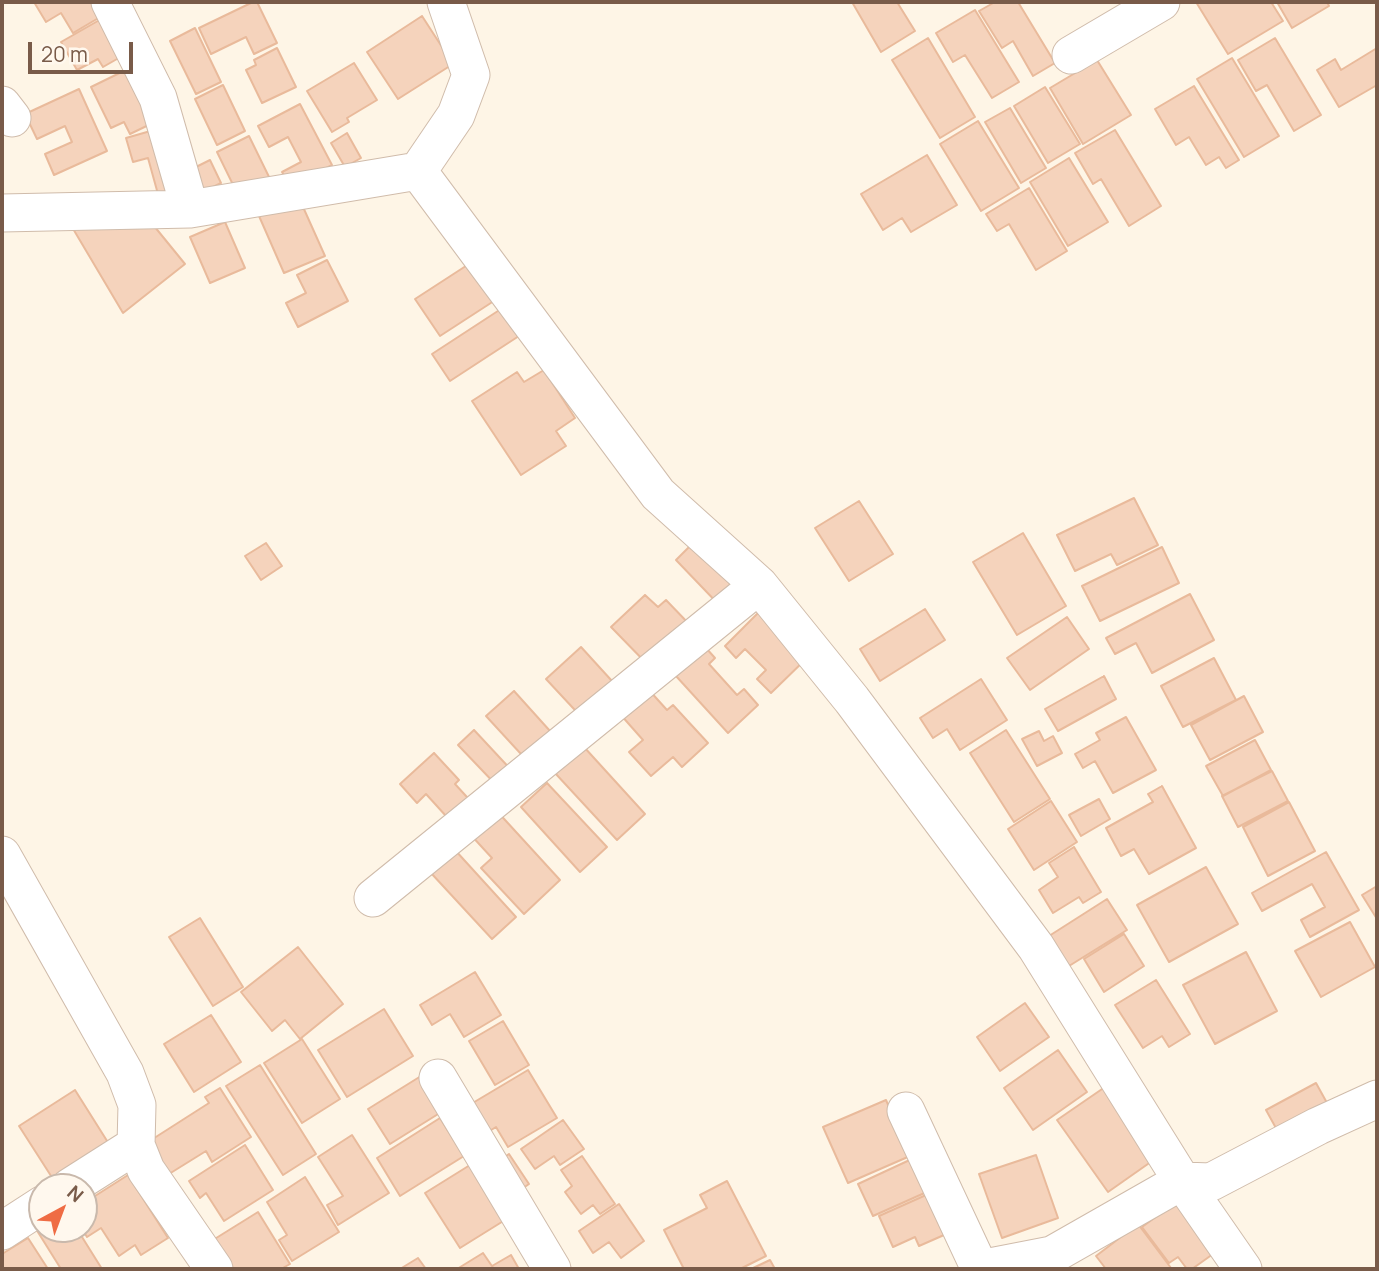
<!DOCTYPE html>
<html>
<head>
<meta charset="utf-8">
<style>
  body { margin:0 }
  #map { position:relative; width:1379px; height:1271px; overflow:hidden; background:#fef5e6; font-family:Manrope,sans-serif }
  canvas { display:block }
  .frame { position:absolute; inset:0; border:4px solid #795b49; pointer-events:none }
  .north { position:absolute; left:28px; top:1173px; width:70px; height:70px; box-sizing:border-box; background:#fff8ee; border:2px solid #c9b9ac; border-radius:50%; rotate:41deg; font-size:19px; font-weight:700; line-height:28px; text-align:center; color:#795b49 }
  .north::after { content:''; display:block; margin:auto; width:24px; height:32px; background:#ef6c44; clip-path:polygon(50% 0,100% 100%,50% 72%,0 100%) }
  .scale { position:absolute; left:28px; top:42px; width:105px; height:32px; box-sizing:border-box; border:4px solid #795b49; border-top:0; padding-left:9px; font-size:21px; line-height:24px; white-space:nowrap; color:#795b49; -webkit-text-stroke:5px #fff8ee; paint-order:stroke }
</style>
</head>
<body>
<div id="map">
<canvas width="1379" height="1271"></canvas>
<div class="frame"></div>
<div class="north">N</div>
<div class="scale">20 m</div>
</div>
<script>
const context = document.querySelector('canvas').getContext('2d');
context.lineJoin = 'round';
function fillPath(path, color) {
  context.fillStyle = color;
  context.fill(path, 'evenodd');
}
function poly(rows) {
  const path = new Path2D();
  for (const r of rows) {
    path.moveTo(r[0], r[1]);
    for (let i = 2; i < r.length; i += 2) path.lineTo(r[i], r[i + 1]);
  }
  return path;
}
function strokePath(path, color, width, dash) {
  context.strokeStyle = color;
  context.lineWidth = width;
  context.lineCap = dash ? 'butt' : 'round';
  context.setLineDash(dash || []);
  context.stroke(path);
}
const building = poly([
  [34,2,100,2,107,13,73,33,61,13,46,22,34,2],
  [253,2,257,2,277,43,254,54,246,37,211,54,199,28,253,2],
  [852,2,897,2,915,31,881,52,852,2],
  [995,2,1018,2,1055,63,1033,76,1013,41,1002,48,979,11,995,2],
  [1196,2,1271,2,1283,21,1228,54,1196,2],
  [1277,2,1327,2,1329,6,1292,28,1277,2],
  [975,10,1019,82,992,98,965,55,953,62,936,33,975,10],
  [110,14,131,51,103,67,98,59,77,70,61,42,110,14],
  [422,16,453,64,398,99,367,52,422,16],
  [195,28,221,82,196,94,170,41,195,28],
  [928,38,975,117,940,138,892,60,928,38],
  [1275,38,1321,115,1294,131,1267,85,1256,91,1238,60,1275,38],
  [277,48,296,87,262,103,246,70,256,65,254,60,277,48],
  [1377,48,1377,85,1339,107,1317,70,1335,59,1341,70,1377,48],
  [1232,58,1279,136,1244,157,1197,79,1232,58],
  [1097,60,1131,115,1083,144,1050,88,1097,60],
  [354,63,377,100,347,118,349,122,332,132,307,91,354,63],
  [134,66,159,120,130,134,124,122,111,128,91,87,134,66],
  [223,85,245,131,217,145,195,99,223,85],
  [1194,86,1239,160,1226,168,1219,157,1206,165,1189,137,1176,145,1155,109,1194,86],
  [1045,87,1080,144,1048,163,1014,106,1045,87],
  [79,89,107,151,54,175,45,154,72,142,65,126,37,139,25,114,79,89],
  [300,104,332,165,291,187,282,172,301,162,288,137,269,147,258,126,300,104],
  [1010,108,1046,168,1021,183,985,122,1010,108],
  [978,121,1019,188,981,211,940,144,978,121],
  [161,128,181,199,161,205,148,158,133,162,126,138,161,128],
  [1115,130,1161,206,1129,226,1101,179,1093,184,1075,153,1115,130],
  [347,133,361,158,345,167,331,143,347,133],
  [249,136,272,183,240,199,217,152,249,136],
  [927,155,957,205,911,232,902,218,883,230,861,194,927,155],
  [1069,158,1108,222,1068,246,1030,182,1069,158],
  [210,160,221,183,199,194,188,171,210,160],
  [1029,188,1067,251,1036,270,1009,224,997,231,986,214,1029,188],
  [299,198,325,256,284,273,259,216,299,198],
  [150,221,185,264,123,313,72,227,150,221],
  [225,222,245,268,210,283,190,237,225,222],
  [327,260,348,301,298,327,286,303,306,293,297,275,327,260],
  [472,262,497,299,440,336,415,299,472,262],
  [504,307,522,334,450,381,432,354,504,307],
  [544,370,575,418,556,431,566,446,521,475,472,401,517,372,524,382,544,370],
  [1134,498,1158,545,1117,565,1111,554,1075,571,1057,535,1134,498],
  [859,501,893,554,849,581,815,528,859,501],
  [1023,533,1066,606,1017,635,973,562,1023,533],
  [695,541,740,592,723,609,676,560,695,541],
  [266,543,282,566,261,580,245,556,266,543],
  [1162,547,1179,583,1100,621,1082,586,1162,547],
  [1190,594,1214,640,1152,673,1136,643,1115,654,1106,638,1190,594],
  [645,595,658,607,666,600,691,626,650,667,611,627,645,595],
  [762,609,809,656,771,693,757,679,766,670,745,649,736,658,725,646,762,609],
  [925,609,945,640,880,681,860,649,925,609],
  [1067,617,1089,649,1030,690,1007,658,1067,617],
  [581,647,622,692,587,723,546,679,581,647],
  [706,648,715,658,709,664,737,695,744,689,758,705,728,733,676,676,706,648],
  [1214,658,1236,700,1183,727,1161,686,1214,658],
  [1104,676,1116,699,1058,731,1045,709,1104,676],
  [981,679,1007,720,960,750,947,729,933,738,920,718,981,679],
  [648,689,667,710,673,705,708,743,682,767,673,757,651,776,629,752,643,740,620,714,648,689],
  [514,691,559,741,532,766,486,716,514,691],
  [1244,696,1263,732,1210,760,1191,725,1244,696],
  [1126,717,1156,770,1113,793,1095,761,1083,768,1075,754,1100,740,1096,733,1126,717],
  [474,730,515,774,499,788,458,745,474,730],
  [1006,730,1050,799,1014,822,970,753,1006,730],
  [1039,731,1044,741,1053,736,1062,753,1037,766,1022,739,1039,731],
  [1255,740,1271,770,1223,796,1206,766,1255,740],
  [584,747,645,814,617,840,555,773,584,747],
  [434,753,459,780,455,784,477,808,456,827,426,794,417,803,400,784,434,753],
  [1272,771,1288,801,1238,827,1222,796,1272,771],
  [547,783,607,847,580,872,521,807,547,783],
  [1162,786,1196,848,1149,874,1134,849,1121,856,1106,828,1153,802,1148,794,1162,786],
  [1099,799,1110,819,1081,836,1069,815,1099,799],
  [1051,801,1077,842,1034,870,1008,829,1051,801],
  [1289,802,1315,851,1268,876,1243,827,1289,802],
  [495,809,560,880,524,914,481,868,492,858,469,833,495,809],
  [1074,847,1101,892,1083,903,1079,897,1053,913,1039,890,1058,877,1049,863,1074,847],
  [455,850,516,917,492,939,431,873,455,850],
  [1326,852,1359,910,1310,937,1301,920,1325,907,1312,884,1262,911,1252,893,1326,852],
  [1206,867,1238,924,1169,962,1137,905,1206,867],
  [1377,886,1377,919,1362,895,1377,886],
  [1107,899,1127,930,1069,966,1049,936,1107,899],
  [200,918,243,987,213,1006,169,937,200,918],
  [1350,922,1375,967,1321,997,1295,951,1350,922],
  [1124,934,1144,966,1104,992,1084,959,1124,934],
  [298,947,343,1004,300,1039,285,1020,272,1031,241,992,298,947],
  [1246,952,1277,1011,1215,1044,1183,985,1246,952],
  [475,972,501,1015,464,1037,450,1014,432,1025,420,1005,475,972],
  [1156,980,1190,1034,1169,1047,1162,1036,1143,1048,1115,1005,1156,980],
  [1025,1003,1049,1037,1000,1071,977,1037,1025,1003],
  [384,1009,413,1056,347,1097,318,1050,384,1009],
  [211,1015,241,1062,194,1092,164,1044,211,1015],
  [503,1021,529,1065,495,1085,469,1041,503,1021],
  [302,1039,340,1099,302,1123,264,1063,302,1039],
  [1058,1050,1087,1092,1033,1130,1004,1088,1058,1050],
  [260,1065,316,1154,283,1175,226,1086,260,1065],
  [528,1070,557,1118,508,1147,496,1127,488,1132,471,1104,528,1070],
  [421,1076,443,1111,390,1144,368,1109,421,1076],
  [1316,1083,1332,1112,1282,1139,1266,1110,1316,1083],
  [1105,1087,1155,1159,1108,1192,1057,1120,1105,1087],
  [220,1088,251,1137,212,1162,206,1151,169,1174,148,1142,209,1103,205,1097,220,1088],
  [75,1090,109,1144,53,1179,19,1126,75,1090],
  [886,1100,910,1156,848,1183,823,1127,886,1100],
  [440,1118,464,1156,400,1196,377,1158,440,1118],
  [563,1120,584,1149,560,1165,554,1156,535,1169,521,1149,563,1120],
  [352,1135,389,1193,338,1225,327,1205,343,1196,318,1157,352,1135],
  [245,1145,273,1190,224,1221,206,1193,200,1198,189,1181,245,1145],
  [509,1154,529,1184,513,1195,493,1165,509,1154],
  [1036,1155,1058,1218,1002,1238,979,1174,1036,1155],
  [582,1156,615,1204,600,1214,593,1205,581,1214,565,1192,572,1186,561,1170,582,1156],
  [914,1158,929,1191,873,1216,858,1184,914,1158],
  [470,1165,505,1220,460,1248,425,1193,470,1165],
  [128,1175,168,1238,141,1255,135,1245,119,1256,101,1228,87,1237,82,1229,84,1203,128,1175],
  [305,1177,339,1232,292,1261,279,1240,287,1235,267,1202,305,1177],
  [727,1181,766,1256,740,1269,684,1269,664,1230,707,1208,700,1195,727,1181],
  [926,1195,944,1235,919,1246,915,1237,893,1247,879,1216,926,1195],
  [1182,1198,1220,1249,1192,1269,1187,1269,1178,1257,1169,1263,1142,1227,1182,1198],
  [619,1204,644,1241,621,1258,609,1242,593,1253,579,1231,619,1204],
  [258,1212,290,1264,281,1269,232,1269,213,1240,258,1212],
  [1138,1224,1171,1268,1106,1269,1096,1256,1138,1224],
  [42,1226,42,1229,77,1229,102,1269,61,1269,36,1229,42,1226],
  [28,1238,48,1269,2,1269,2,1254,28,1238],
  [483,1253,494,1269,457,1269,483,1253],
  [511,1255,519,1269,494,1269,492,1266,511,1255],
  [418,1258,426,1269,400,1269,418,1258],
  [770,1260,775,1269,751,1269,770,1260]
]);
fillPath(building, '#f5d3bc');
strokePath(building, '#e9ba9b', 2);
const minor = poly([
  [110,2,158,98,190,209],
  [1071,55,1161,2],
  [2,105,12,118],
  [418,171,658,494,759,585,852,700,1036,947,1182,1181,1243,1269],
  [2,213,190,209,418,171,456,115,471,75,446,2],
  [2,855,125,1073,137,1105,136,1145,146,1170,214,1269],
  [373,898,759,585],
  [438,1078,552,1269],
  [906,1111,980,1269],
  [70,1187,136,1145],
  [2,1231,42,1205],
  [980,1269,1052,1255,1182,1181,1211,1182,1318,1126,1377,1099]
]);
strokePath(minor, '#d0bcab', 39);
strokePath(minor, '#fff', 37);
</script>
</body>
</html>
